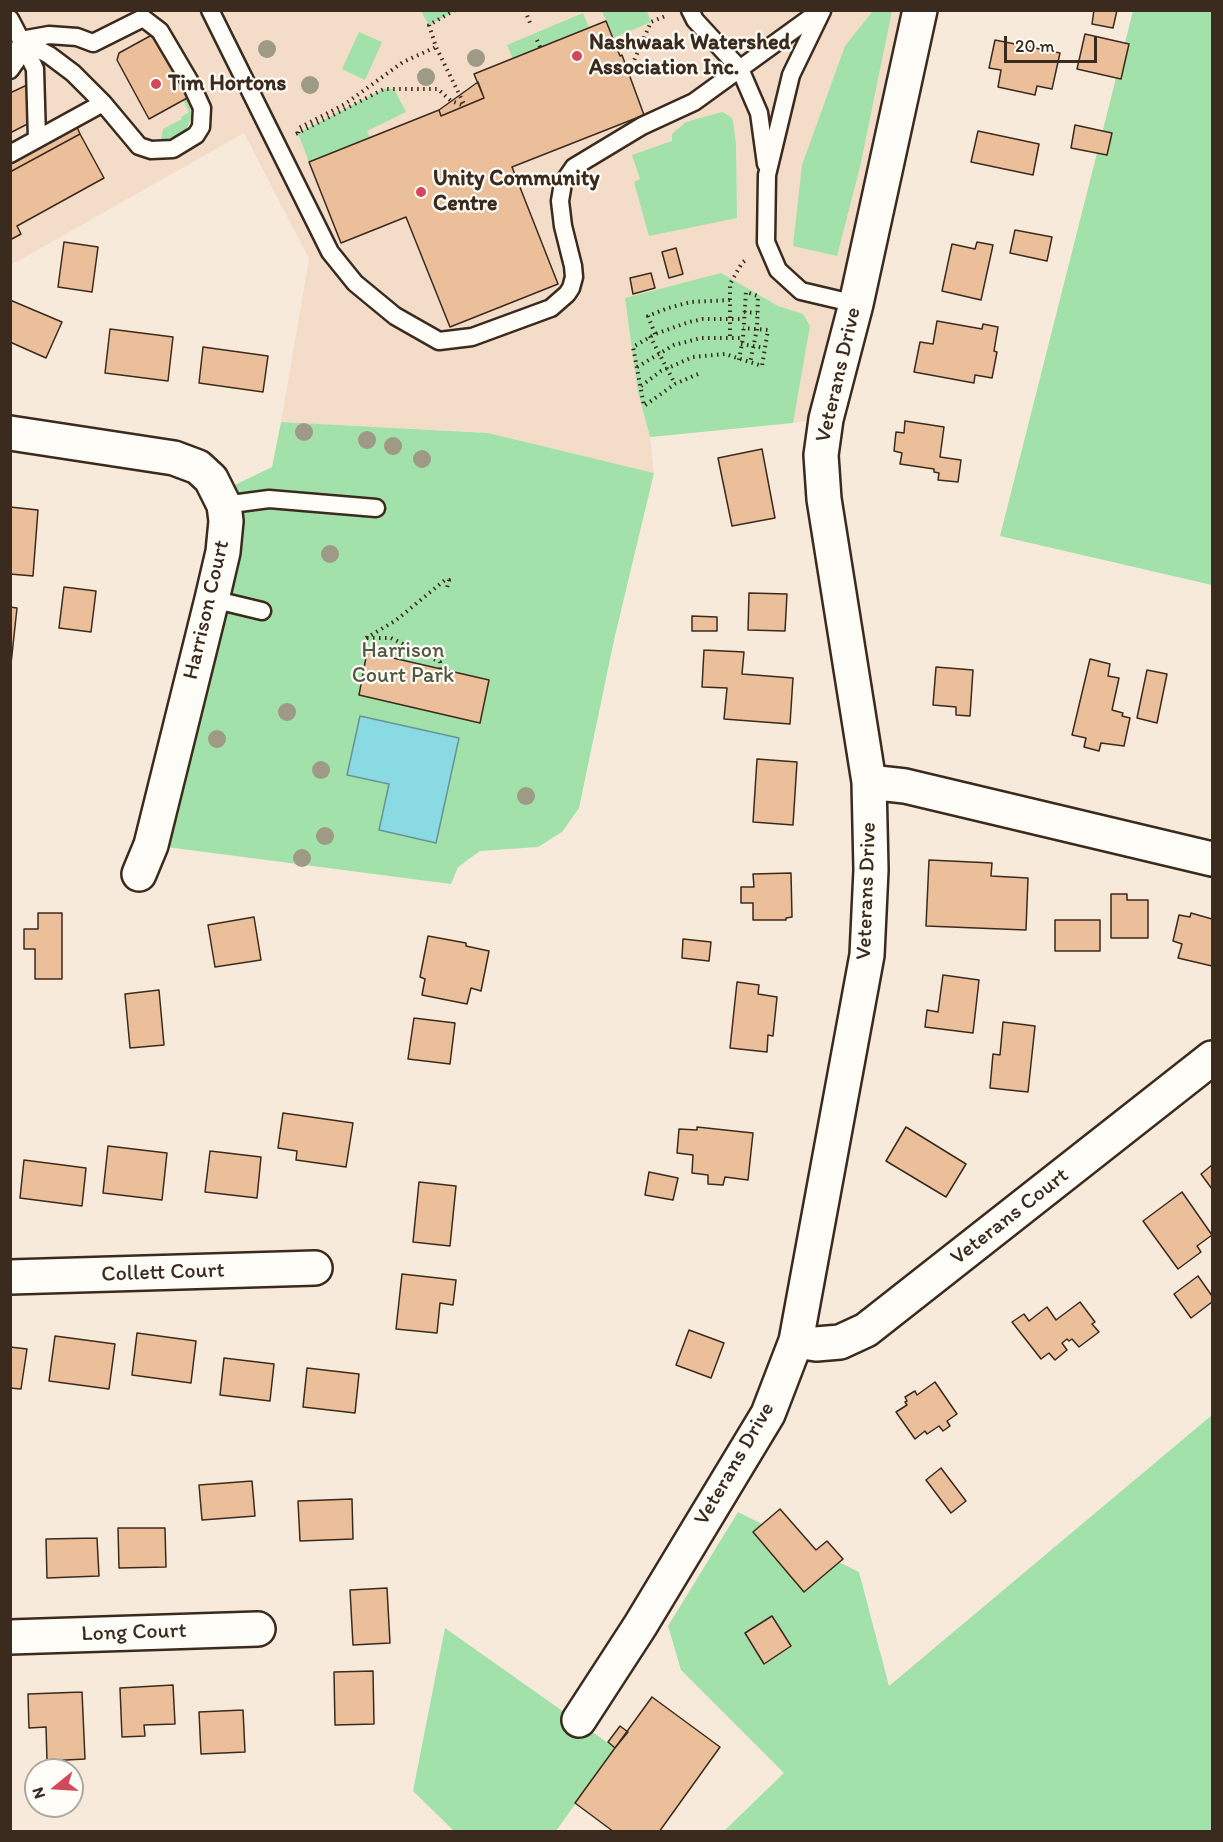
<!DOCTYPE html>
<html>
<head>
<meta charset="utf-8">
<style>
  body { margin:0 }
  #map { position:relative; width:1223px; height:1842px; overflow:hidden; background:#f8eadb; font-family:Itim,sans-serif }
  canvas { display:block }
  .frame { position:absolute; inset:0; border:12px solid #3b2a1e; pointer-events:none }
  .north { position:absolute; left:24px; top:1758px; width:60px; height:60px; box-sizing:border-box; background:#fdfcf7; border:2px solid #afa8a0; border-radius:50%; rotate:252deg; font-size:16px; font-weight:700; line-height:24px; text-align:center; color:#3b2a1e }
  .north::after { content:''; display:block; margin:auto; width:21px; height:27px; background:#d1495b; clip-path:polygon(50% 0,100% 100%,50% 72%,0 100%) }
  .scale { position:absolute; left:1004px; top:36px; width:93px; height:27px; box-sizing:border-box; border:3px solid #3b2a1e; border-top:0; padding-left:8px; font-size:18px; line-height:21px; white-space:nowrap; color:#3b2a1e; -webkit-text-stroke:4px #fdfcf7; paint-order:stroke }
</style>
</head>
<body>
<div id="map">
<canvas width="1223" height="1842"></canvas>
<div class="frame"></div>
<div class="north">N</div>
<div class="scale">20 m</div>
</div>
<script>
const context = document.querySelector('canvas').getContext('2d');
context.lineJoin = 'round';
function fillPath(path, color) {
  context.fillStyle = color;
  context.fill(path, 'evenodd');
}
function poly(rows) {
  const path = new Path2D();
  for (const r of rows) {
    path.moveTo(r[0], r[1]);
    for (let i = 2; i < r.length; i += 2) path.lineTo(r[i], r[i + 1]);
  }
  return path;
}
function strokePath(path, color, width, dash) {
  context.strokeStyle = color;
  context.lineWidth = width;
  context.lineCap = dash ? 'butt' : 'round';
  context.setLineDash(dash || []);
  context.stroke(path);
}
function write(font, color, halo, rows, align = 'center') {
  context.font = font + ' Itim,sans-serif';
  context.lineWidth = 4.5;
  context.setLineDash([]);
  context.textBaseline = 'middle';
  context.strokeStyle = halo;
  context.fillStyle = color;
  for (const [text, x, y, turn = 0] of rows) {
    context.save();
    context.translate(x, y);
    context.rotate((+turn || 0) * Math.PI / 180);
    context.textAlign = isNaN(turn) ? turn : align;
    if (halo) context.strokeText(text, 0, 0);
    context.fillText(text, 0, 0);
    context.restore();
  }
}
fillPath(poly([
  [11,11,920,11,826,419,650,437,654,473,488,433,281,422,309,259,244,133,11,265]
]), '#f4ddc8');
fillPath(poly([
  [421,11,455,11,429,25],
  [602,11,647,11,651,22,613,38],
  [892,11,860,167,837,256,793,246,802,165,845,46,872,12],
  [1133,11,1212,11,1212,585,1000,536],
  [583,13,589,28,513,59,507,45],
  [359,32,382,42,365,80,342,69],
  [384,89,394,89,406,112,367,131,370,138,309,162,298,133],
  [187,98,190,106,191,117,187,128,181,136,169,141,161,139,163,129,182,119,181,117,189,112,183,100],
  [722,112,731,117,733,121,736,144,737,218,649,236,634,182,640,179,632,155,672,141,672,134,686,122],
  [721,273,778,306,803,314,810,326,793,423,650,437,638,392,625,298],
  [281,422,488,433,654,473,614,640,579,808,562,832,538,847,480,851,458,867,451,884,151,845,218,493,272,467],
  [1212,1415,1212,1831,724,1831,784,1773,681,1670,668,1626,738,1512,859,1572,889,1686],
  [445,1628,615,1748,556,1831,454,1831,413,1791]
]), '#a2e1aa');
const water = poly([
  [360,716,459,738,436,843,379,830,389,784,347,775,360,716]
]);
fillPath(water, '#89dae3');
strokePath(water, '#6a9494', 1.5);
const building = poly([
  [1094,10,1117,10,1113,28,1092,24,1094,10],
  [606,21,620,56,622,55,644,115,512,167,558,284,450,327,406,217,341,243,309,162,439,110,441,116,484,98,474,74,606,21],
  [1085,34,1129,44,1121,79,1077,69,1085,34],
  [150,36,156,38,189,97,149,119,117,60,119,53,150,36],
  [995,40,1060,53,1052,89,1037,86,1035,95,998,87,1001,70,989,68,995,40],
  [478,82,484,98,441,116,439,110,478,82],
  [27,85,43,116,10,133,10,93,27,85],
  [1075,125,1112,133,1107,155,1071,148,1075,125],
  [77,127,80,134,10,172,10,163,77,127],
  [978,131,1039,144,1033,175,971,162,978,131],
  [80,134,104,178,17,226,21,234,10,240,10,172,80,134],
  [1015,230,1052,237,1047,261,1010,253,1015,230],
  [64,242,98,247,92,292,58,287,64,242],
  [977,242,993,245,981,300,942,291,952,244,975,249,977,242],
  [676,248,683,274,669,278,662,252,676,248],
  [651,273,655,288,633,294,630,278,651,273],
  [10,300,62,322,46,358,10,342,10,300],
  [937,321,982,329,983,324,998,327,994,351,997,352,992,378,975,375,974,383,914,372,920,342,933,344,937,321],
  [110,329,173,337,168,381,105,373,110,329],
  [203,347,268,356,263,392,199,383,203,347],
  [905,421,944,427,940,457,961,460,958,482,938,480,939,473,934,472,934,469,900,464,902,453,894,451,896,432,904,433,905,421],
  [762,449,775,518,732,526,718,458,762,449],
  [10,507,38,510,33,576,10,574,10,507],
  [64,587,96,591,91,632,59,628,64,587],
  [749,593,787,594,785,631,748,630,749,593],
  [10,607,17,608,11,664,10,664,10,607],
  [692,616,717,617,717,631,692,631,692,616],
  [704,650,744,652,742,674,793,678,790,724,724,719,727,688,702,687,704,650],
  [367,652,489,680,480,723,359,695,367,652],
  [1090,659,1110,664,1108,676,1119,678,1112,710,1123,713,1122,716,1130,718,1124,746,1101,743,1099,751,1084,747,1086,738,1072,735,1090,659],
  [936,667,973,670,970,716,956,715,956,707,933,705,936,667],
  [1147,670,1167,674,1157,723,1137,718,1147,670],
  [757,759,797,762,793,825,753,822,757,759],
  [929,860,992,863,991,876,1028,878,1026,930,926,926,929,860],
  [791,873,792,917,786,918,786,920,753,920,753,903,741,903,741,887,754,887,753,874,791,873],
  [1111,894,1127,894,1127,900,1148,900,1148,938,1111,938,1111,894],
  [38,913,62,913,62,979,35,979,35,949,24,949,24,929,38,929,38,913],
  [1191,913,1212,919,1212,966,1178,958,1182,944,1173,941,1179,915,1190,917,1191,913],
  [254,917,261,960,215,967,208,925,254,917],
  [1055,920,1100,920,1100,951,1055,951,1055,920],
  [428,936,466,943,466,946,489,951,481,991,471,988,467,1004,422,995,425,979,420,977,428,936],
  [683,939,711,942,709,961,682,958,683,939],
  [943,975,979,980,973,1033,925,1027,927,1010,938,1012,943,975],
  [737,982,759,985,758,994,777,997,773,1036,768,1035,767,1052,730,1048,737,982],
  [159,990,164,1045,130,1048,125,994,159,990],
  [414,1018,455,1023,450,1064,408,1059,414,1018],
  [1003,1022,1035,1026,1028,1092,990,1088,993,1054,1000,1055,1003,1022],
  [283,1113,353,1123,346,1167,296,1160,297,1151,278,1148,283,1113],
  [697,1127,753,1133,748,1180,725,1177,723,1185,708,1184,708,1175,692,1173,693,1155,677,1153,679,1129,697,1130,697,1127],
  [906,1127,966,1164,946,1197,886,1161,906,1127],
  [108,1146,167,1153,162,1200,103,1193,108,1146],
  [210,1151,261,1157,257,1198,205,1192,210,1151],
  [24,1160,86,1168,82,1206,20,1198,24,1160],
  [1212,1165,1212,1189,1201,1174,1212,1165],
  [649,1172,678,1178,673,1200,645,1195,649,1172],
  [419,1182,456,1186,450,1246,413,1242,419,1182],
  [1182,1192,1212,1235,1197,1246,1201,1252,1178,1269,1143,1221,1182,1192],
  [402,1274,456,1280,453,1305,440,1303,437,1333,396,1329,402,1274],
  [1198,1276,1212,1296,1212,1302,1191,1318,1174,1294,1198,1276],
  [1080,1302,1095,1322,1092,1324,1099,1332,1079,1347,1072,1339,1069,1341,1067,1339,1062,1343,1067,1350,1055,1360,1049,1353,1041,1359,1012,1322,1024,1314,1029,1321,1047,1307,1056,1320,1080,1302],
  [689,1330,724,1343,711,1378,676,1365,689,1330],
  [137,1333,196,1341,191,1383,132,1375,137,1333],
  [55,1336,115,1344,109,1389,49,1381,55,1336],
  [10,1347,27,1349,21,1389,10,1388,10,1347],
  [224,1358,274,1364,270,1401,220,1395,224,1358],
  [307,1368,359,1374,355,1413,303,1407,307,1368],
  [935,1382,957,1414,947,1421,950,1426,943,1431,939,1426,927,1434,925,1431,915,1439,896,1412,907,1405,905,1402,907,1401,905,1397,915,1391,917,1395,935,1382],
  [941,1468,966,1501,951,1513,926,1480,941,1468],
  [252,1481,255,1516,202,1520,199,1485,252,1481],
  [352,1499,353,1539,300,1541,298,1501,352,1499],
  [780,1509,816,1550,827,1541,843,1559,804,1592,753,1532,780,1509],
  [118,1528,165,1528,166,1567,119,1568,118,1528],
  [97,1538,99,1576,47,1578,46,1539,97,1538],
  [387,1588,390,1643,353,1645,350,1590,387,1588],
  [772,1616,791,1646,764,1664,745,1633,772,1616],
  [373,1671,374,1724,335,1725,334,1672,373,1671],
  [173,1685,175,1724,144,1725,145,1736,122,1737,120,1688,173,1685],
  [82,1692,85,1759,47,1761,46,1727,29,1728,28,1694,82,1692],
  [652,1697,720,1747,659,1832,614,1832,575,1803,652,1697],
  [243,1710,245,1752,201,1754,199,1712,243,1710],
  [620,1726,628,1732,615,1748,608,1742,620,1726]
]);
fillPath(building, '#ecbf9b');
strokePath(building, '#3b2a1e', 1.5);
const lane = poly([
  [210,10,330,252,355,283,395,316,439,341,472,337,551,308,567,294,571,288,574,277,573,266,563,226,560,201,563,183,574,167,642,126,694,102,821,10],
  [690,10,695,20,740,69,759,113,766,164],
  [822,11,791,75,767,175,766,242,778,270,801,291,856,304],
  [143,18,160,31,190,82,202,108,201,127,196,135,173,149,151,150,139,146,103,103,73,73,49,55,21,40,49,35,77,37,93,43,143,18],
  [10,19,21,40,17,60,10,70],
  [21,40,35,69,37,139],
  [10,154,103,103],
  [224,505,269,499,376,508],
  [212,599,262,611]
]);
const street = poly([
  [10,433,174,458,198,467,211,479,224,505,226,521,223,552,212,599,151,845,139,874],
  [869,782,905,786,1212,859],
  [10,1277,315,1268],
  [796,1341,816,1344,840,1342,866,1330,1212,1058],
  [10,1637,258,1629],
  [579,1720,640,1626,768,1414,796,1341,867,955,871,870,869,782,824,499,821,455,826,419,856,304,920,10]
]);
strokePath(lane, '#3b2a1e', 21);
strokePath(street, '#3b2a1e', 38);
strokePath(poly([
  [455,10,429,25,436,47,465,106],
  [525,10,530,23],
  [537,40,540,47],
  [626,67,632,65,651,22,668,15],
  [298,133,299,128,345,104,403,62,436,47],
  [296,134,384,89,438,89,451,101,465,106],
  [744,312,757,313],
  [655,334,648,316,668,308,691,302,730,300],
  [650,336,675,384],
  [730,336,730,284,742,263,747,259],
  [741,344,764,348],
  [739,360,743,338,746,292,758,296,757,329,750,363],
  [637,367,674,345,701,338,743,338],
  [698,374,675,384,644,406,633,347,655,334,689,322,703,319,744,319],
  [641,386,661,371,693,357,725,354,762,366,768,330,743,328],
  [366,638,395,621,445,580,449,580,447,588,450,589],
  [367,638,391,638,440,662,440,669]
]), '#3b2a1e', 4, [1.5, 4.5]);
strokePath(lane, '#fdfcf7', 16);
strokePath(street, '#fdfcf7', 33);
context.fillStyle = '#9e9a86';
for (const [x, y] of [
  [267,49],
  [476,58],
  [426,77],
  [310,85],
  [304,432],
  [367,440],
  [393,446],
  [422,459],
  [330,554],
  [287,712],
  [217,739],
  [321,770],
  [526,796],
  [325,836],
  [302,858]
]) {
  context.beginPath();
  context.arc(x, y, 9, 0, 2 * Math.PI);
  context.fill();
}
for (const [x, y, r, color] of [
  [577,56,6,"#d1495b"],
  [156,84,6,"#d1495b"],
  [421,192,6,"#d1495b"]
]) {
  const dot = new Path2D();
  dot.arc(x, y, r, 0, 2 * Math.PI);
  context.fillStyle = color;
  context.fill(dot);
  strokePath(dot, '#fdfcf7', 2);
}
write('bold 22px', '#3b2a1e', '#fdfcf7', [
  ["Nashwaak Watershed",589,43],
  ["Association Inc.",589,68],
  ["Tim Hortons",168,84],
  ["Unity Community",433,179],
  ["Centre",433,204]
], 'left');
write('22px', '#3b2a1e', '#fdfcf7', [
  ["Veterans Drive",839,375,-77],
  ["Harrison Court",207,610,-77],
  ["Veterans Drive",867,891,-88],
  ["Veterans Court",1010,1217,-38],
  ["Collett Court",163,1273,-2],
  ["Veterans Drive",735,1464,-60],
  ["Long Court",134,1633,-2]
]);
write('22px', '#555841', '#fdfcf7', [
  ["Harrison",403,651],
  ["Court Park",403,676]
]);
</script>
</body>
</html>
